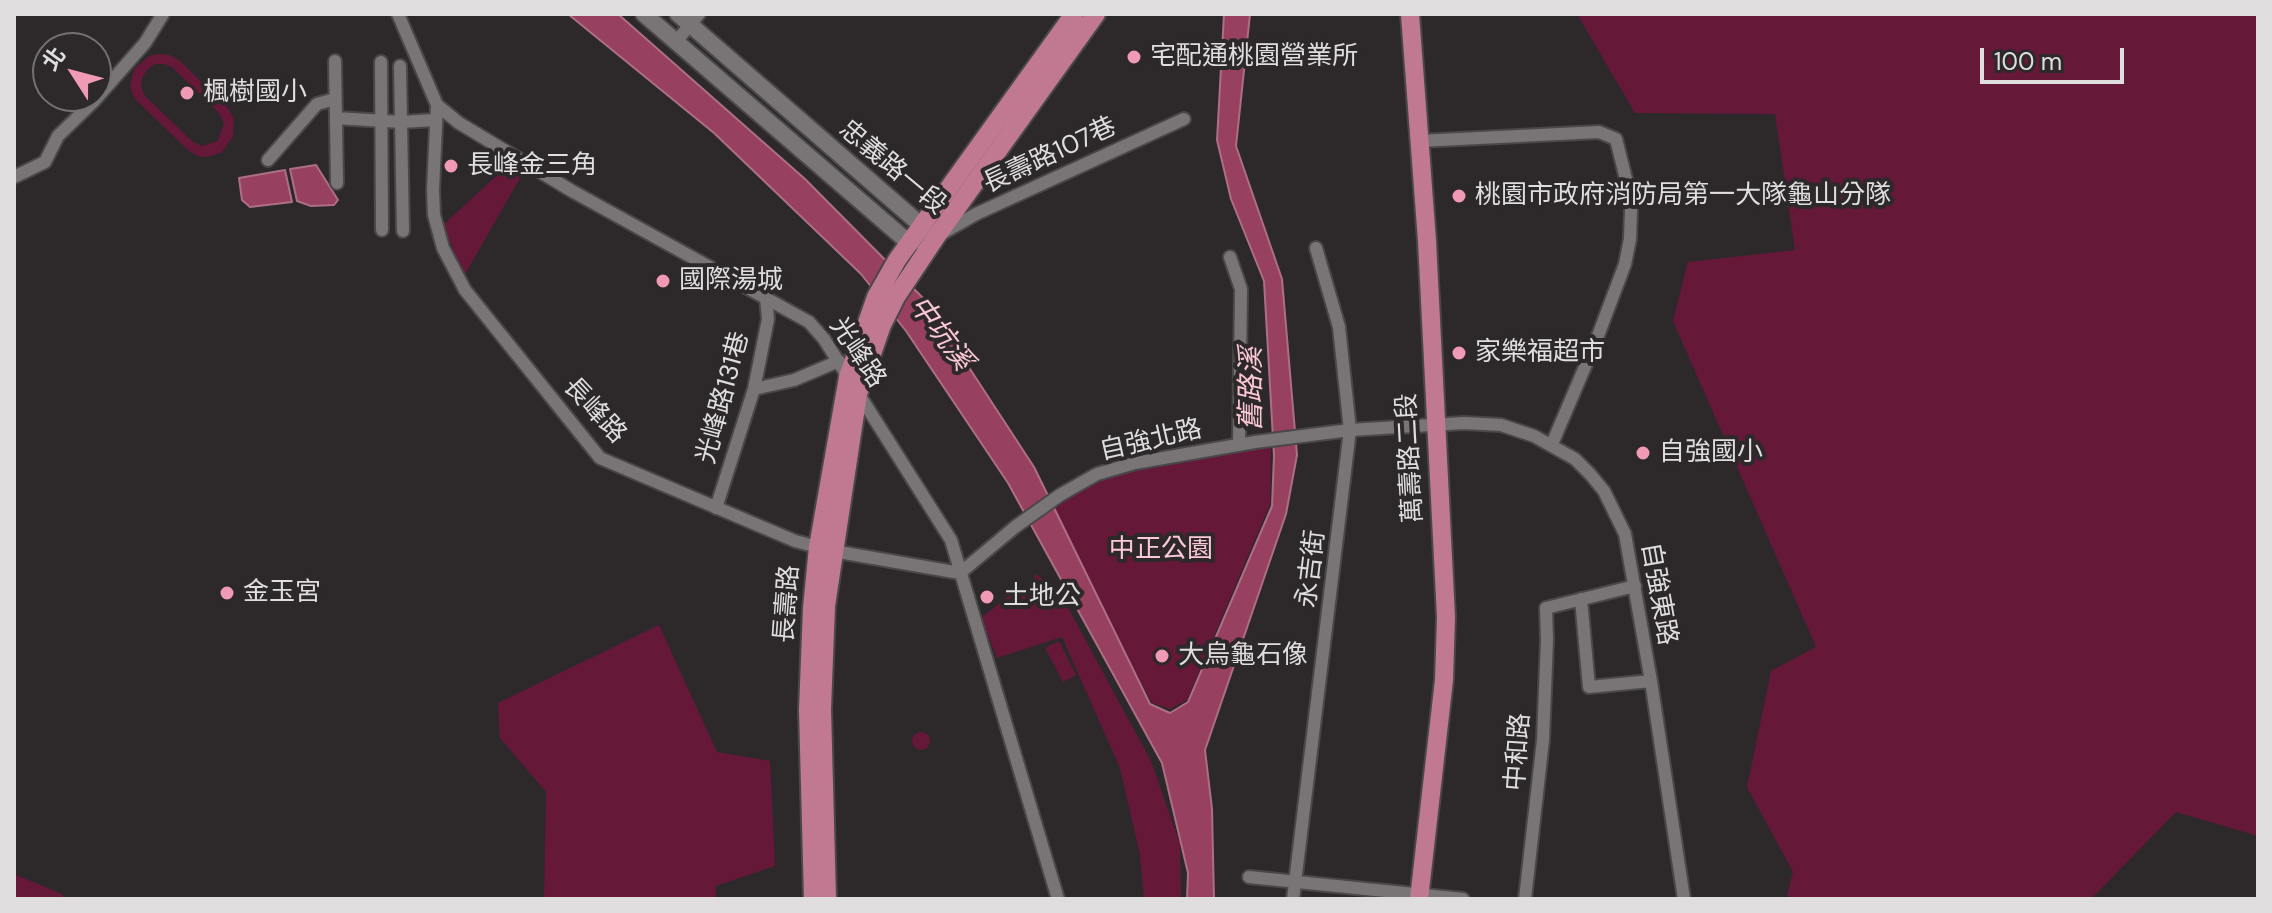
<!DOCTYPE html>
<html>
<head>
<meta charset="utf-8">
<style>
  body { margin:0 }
  #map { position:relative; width:2272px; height:913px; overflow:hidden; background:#2d292a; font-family:"DM Sans","Noto Sans TC",sans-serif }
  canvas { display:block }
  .frame { position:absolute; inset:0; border:16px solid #dfdddd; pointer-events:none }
  .north { position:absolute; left:32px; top:32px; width:80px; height:80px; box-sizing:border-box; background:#2d292a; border:2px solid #747172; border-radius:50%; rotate:306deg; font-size:22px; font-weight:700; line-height:32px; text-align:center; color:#dfdddd }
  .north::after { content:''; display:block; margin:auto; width:28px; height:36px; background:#f09ab5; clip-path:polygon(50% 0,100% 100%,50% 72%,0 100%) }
  .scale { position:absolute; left:1980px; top:48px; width:144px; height:36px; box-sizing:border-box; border:4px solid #dfdddd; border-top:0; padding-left:10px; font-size:24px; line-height:28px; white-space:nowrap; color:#dfdddd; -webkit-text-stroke:6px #2d292a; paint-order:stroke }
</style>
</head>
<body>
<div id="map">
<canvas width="2272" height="913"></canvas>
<div class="frame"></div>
<div class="north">北</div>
<div class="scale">100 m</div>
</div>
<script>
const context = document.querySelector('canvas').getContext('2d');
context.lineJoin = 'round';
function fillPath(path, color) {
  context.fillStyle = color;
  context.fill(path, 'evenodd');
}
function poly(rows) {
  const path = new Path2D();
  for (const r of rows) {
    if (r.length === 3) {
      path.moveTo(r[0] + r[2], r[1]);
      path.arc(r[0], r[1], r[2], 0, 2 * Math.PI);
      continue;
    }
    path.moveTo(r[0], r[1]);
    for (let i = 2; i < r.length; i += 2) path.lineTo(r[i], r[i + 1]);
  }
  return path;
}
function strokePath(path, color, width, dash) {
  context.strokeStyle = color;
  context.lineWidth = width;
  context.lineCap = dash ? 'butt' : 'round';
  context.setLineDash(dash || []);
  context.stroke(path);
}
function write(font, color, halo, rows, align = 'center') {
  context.font = font + ' "DM Sans","Noto Sans TC",sans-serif';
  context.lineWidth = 8;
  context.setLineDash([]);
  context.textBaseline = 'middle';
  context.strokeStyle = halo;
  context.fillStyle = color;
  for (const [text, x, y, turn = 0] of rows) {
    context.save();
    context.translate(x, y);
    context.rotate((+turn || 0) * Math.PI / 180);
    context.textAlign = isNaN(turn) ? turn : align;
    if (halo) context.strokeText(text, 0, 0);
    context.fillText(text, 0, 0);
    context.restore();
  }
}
fillPath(poly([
  [1577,14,2258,14,2258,836,2176,812,2091,899,1794,899,1787,896,1793,872,1747,787,1771,671,1816,647,1673,321,1688,262,1795,250,1775,114,1635,113],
  [159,54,170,55,180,61,228,108,234,119,233,136,222,152,212,156,201,157,190,152,135,99,130,87,134,69,149,56],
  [155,64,164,64,172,67,219,113,224,123,218,141,202,146,193,142,145,96,141,87,142,78,147,70],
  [505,168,520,178,464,276,443,225],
  [1271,446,1270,504,1187,700,1170,709,1152,703,1046,513,1090,484,1163,462],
  [1036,574,1060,593,1151,761,1180,844,1181,899,1144,899,1140,855,1120,768,1062,637,997,658,981,618,1010,595,1019,600],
  [659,625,717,752,770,761,775,866,716,886,715,899,544,899,546,792,500,738,498,703],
  [1059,641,1076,675,1063,682,1045,648],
  [921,741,9],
  [14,874,62,894,65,899,14,899]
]), '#661838');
const water = poly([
  [568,14,618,14,805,179,925,300,1034,467,1150,704,1170,713,1188,702,1272,506,1274,456,1264,281,1231,199,1217,140,1224,14,1250,14,1236,146,1282,279,1297,455,1286,514,1205,750,1212,809,1214,899,1187,899,1188,873,1162,763,1008,483,906,331,861,274,714,133,568,14],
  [316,165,338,200,334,205,311,206,297,201,290,169,316,165],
  [285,170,292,202,250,207,242,200,239,178,285,170]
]);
fillPath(water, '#97405f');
strokePath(water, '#ad6f85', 2);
const minor = poly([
  [398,14,437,105,459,123,572,191,809,322,824,339,951,540,1058,899],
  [675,43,699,14],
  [335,61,337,183],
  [381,62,382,230],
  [400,66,403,231],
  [437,105,433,190,434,215,443,248,465,290,600,458,795,541,833,551,960,573],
  [336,118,401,122,435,120],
  [1419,141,1599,132,1616,139,1630,195,1631,211,1630,239,1625,264,1596,341,1552,444],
  [268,160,317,104,335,99],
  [14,177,45,162,58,136,94,101,145,43,163,14],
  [941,234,976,214,1184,119],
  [1230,257,1241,289,1239,445],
  [754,389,794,380,839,361],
  [716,508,754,389,768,319,766,298],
  [960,573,1015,527,1060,495,1097,474,1135,463,1255,442,1350,430,1464,423,1501,425,1534,436,1575,459,1590,474,1604,491,1625,534,1651,681,1684,899],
  [1581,599,1589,687,1651,681],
  [1249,877,1463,899],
  [1293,899,1350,430,1339,327,1316,248],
  [1525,899,1543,740,1547,640,1546,608,1635,586]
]);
const secondary = poly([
  [644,14,908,242,936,237],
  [678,14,930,233]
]);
const primary = poly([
  [1410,14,1427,241,1446,617,1444,680,1419,899],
  [813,899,808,710,812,608,818,547,848,377,876,297,897,260,1074,14],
  [827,899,822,709,826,606,858,394,882,325,896,297,936,237,1096,14]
]);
strokePath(minor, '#4a4748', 16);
strokePath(secondary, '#4a4748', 20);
strokePath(primary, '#4a4748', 22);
strokePath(minor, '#797576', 12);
strokePath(secondary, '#797576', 16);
strokePath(primary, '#c07991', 18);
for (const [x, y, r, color] of [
  [1134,57,8,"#f09ab5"],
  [187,93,8,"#f09ab5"],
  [451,166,8,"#f09ab5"],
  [1459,196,8,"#f09ab5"],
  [663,281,8,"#f09ab5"],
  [1459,353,8,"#f09ab5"],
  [1643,453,8,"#f09ab5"],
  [227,593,8,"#f09ab5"],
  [987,597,8,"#f09ab5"],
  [1162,656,8,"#f09ab5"]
]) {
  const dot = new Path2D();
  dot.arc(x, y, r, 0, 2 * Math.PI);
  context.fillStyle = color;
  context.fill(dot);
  strokePath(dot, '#2d292a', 3);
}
write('26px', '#dfdddd', '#2d292a', [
  ["宅配通桃園營業所",1150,57],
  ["楓樹國小",203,93],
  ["長峰金三角",467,166],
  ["桃園市政府消防局第一大隊龜山分隊",1475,196],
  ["國際湯城",679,281],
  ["家樂福超市",1475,353],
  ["自強國小",1659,453],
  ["金玉宮",243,593],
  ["土地公",1003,597],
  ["大烏龜石像",1178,656]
], 'left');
write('26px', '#dfdddd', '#2d292a', [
  ["長壽路107巷",1050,156,-25],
  ["忠義路一段",892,168,40],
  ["光峰路",857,353,56],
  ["光峰路131巷",724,398,-75],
  ["長峰路",594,411,47],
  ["自強北路",1151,441,-13],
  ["萬壽路二段",1411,458,-93],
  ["永吉街",1312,569,-83],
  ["自強東路",1658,594,80],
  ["長壽路",788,604,-86],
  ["中和路",1519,752,-86]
]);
write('26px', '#fbc8d7', '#2d292a', [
  ["中正公園",1161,550]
]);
write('italic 28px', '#fac7d5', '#2d292a', [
  ["中坑溪",940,334,53],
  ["舊路溪",1253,389,-90]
]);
</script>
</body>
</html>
